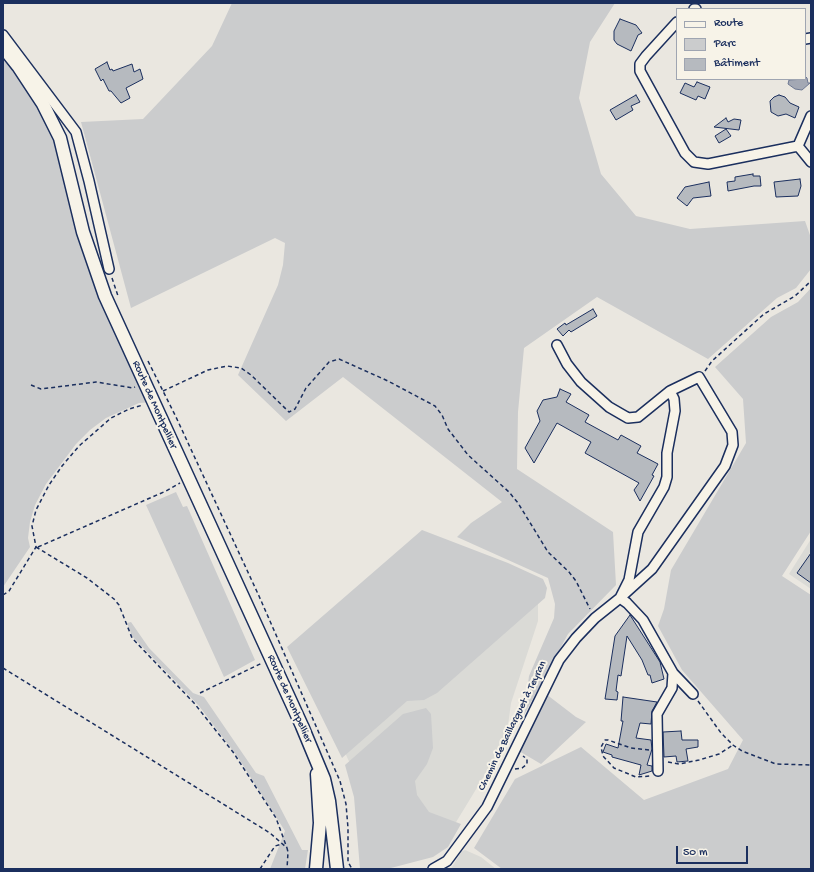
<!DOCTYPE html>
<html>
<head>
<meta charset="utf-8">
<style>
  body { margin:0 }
  #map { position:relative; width:814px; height:872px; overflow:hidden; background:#eae7e0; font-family:"Gochi Hand",sans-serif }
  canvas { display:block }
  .frame { position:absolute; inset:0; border:4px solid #1b2f5e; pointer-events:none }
  .legend { position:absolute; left:676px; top:8px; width:130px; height:72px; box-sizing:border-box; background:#f7f3e8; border:1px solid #9fa5b1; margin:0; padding:5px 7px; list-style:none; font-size:12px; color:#1b2f5e }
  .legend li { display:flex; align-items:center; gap:8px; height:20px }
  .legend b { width:20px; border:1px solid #9fa5b1 }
  .scale { position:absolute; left:676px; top:846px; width:72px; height:18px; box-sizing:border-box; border:2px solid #1b2f5e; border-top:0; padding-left:5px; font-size:12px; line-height:14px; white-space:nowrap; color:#1b2f5e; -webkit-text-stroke:3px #f7f3e8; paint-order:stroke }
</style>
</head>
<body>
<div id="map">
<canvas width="814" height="872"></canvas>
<div class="frame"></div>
<ul class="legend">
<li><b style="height:5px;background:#f7f3e8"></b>Route</li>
<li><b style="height:11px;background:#cbcccd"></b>Parc</li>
<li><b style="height:11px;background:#b6babf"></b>Bâtiment</li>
</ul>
<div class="scale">50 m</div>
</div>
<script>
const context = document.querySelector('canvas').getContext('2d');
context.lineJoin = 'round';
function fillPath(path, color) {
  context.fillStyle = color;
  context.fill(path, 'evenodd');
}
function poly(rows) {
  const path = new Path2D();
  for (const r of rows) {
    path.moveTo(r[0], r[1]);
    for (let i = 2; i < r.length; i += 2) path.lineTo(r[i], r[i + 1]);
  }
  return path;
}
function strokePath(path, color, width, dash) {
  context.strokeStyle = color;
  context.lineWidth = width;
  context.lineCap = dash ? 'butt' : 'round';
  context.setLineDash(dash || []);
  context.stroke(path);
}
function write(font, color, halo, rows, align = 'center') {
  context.font = font + ' "Gochi Hand",sans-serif';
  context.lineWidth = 4;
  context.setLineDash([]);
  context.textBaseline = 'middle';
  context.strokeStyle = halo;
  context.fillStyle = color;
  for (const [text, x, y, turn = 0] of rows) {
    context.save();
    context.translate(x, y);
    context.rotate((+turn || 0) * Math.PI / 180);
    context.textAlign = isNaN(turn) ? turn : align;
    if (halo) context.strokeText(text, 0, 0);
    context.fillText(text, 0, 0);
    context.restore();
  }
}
fillPath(poly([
  [811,539,811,589,789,574],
  [538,587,538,621,511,703,506,740,447,837,352,768,297,647],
  [465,850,481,857,496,869,451,869,461,852]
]), '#dadad6');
fillPath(poly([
  [232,3,615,3,590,42,579,98,601,174,636,216,690,229,805,221,811,238,811,269,796,288,777,298,708,359,597,297,524,348,518,412,517,469,613,532,616,585,568,634,524,715,529,676,554,618,555,604,548,578,457,537,471,523,502,502,343,377,286,421,238,375,278,285,283,265,285,243,275,238,131,308,81,122,143,119,212,46],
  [3,47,60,138,83,232,153,402,139,403,106,418,90,430,76,444,46,484,35,505,30,522,28,538,30,547,3,587],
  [811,288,811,531,782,576,811,595,811,869,502,869,474,848,515,779,581,747,644,800,728,769,743,740,682,670,658,626,664,609,671,570,746,443,743,399,715,367,771,317,798,302],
  [176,492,183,507,187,506,255,660,224,677,146,505],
  [422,530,508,563,543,579,547,588,545,598,437,693,424,700,407,701,342,758,287,647],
  [131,622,149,648,193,693,204,697,256,773,264,776,302,850,308,850,305,869,270,869,285,831,237,756,199,706,132,636,127,623],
  [546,694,576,717,586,722,541,764,519,751],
  [426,708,431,714,433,748,427,764,415,781,417,795,429,812,461,824,448,847,433,857,387,869,360,869,354,797,345,765,403,714]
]), '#cbcccd');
const water = poly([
  [805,76,807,78,808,83,810,83,802,90,795,89,788,84,789,80,805,79,805,76]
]);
fillPath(water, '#a3a8b4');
strokePath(water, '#6d7892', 1);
const building = poly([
  [620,19,636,25,642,33,638,35,631,51,617,44,614,40,614,31,620,19],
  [107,62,110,70,112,69,113,71,132,64,134,72,140,69,143,79,126,88,130,98,121,103,111,91,109,91,103,79,101,81,95,69,107,62],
  [697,82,710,87,705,99,698,96,696,100,680,93,685,83,694,87,697,82],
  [636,95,640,102,631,106,633,110,616,120,610,110,636,95],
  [779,95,785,97,790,103,799,107,795,118,786,114,778,116,771,112,770,101,774,97,779,95],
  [726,118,728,122,734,119,741,120,739,130,714,127,726,118],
  [726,129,731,136,719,143,715,136,726,129],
  [753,174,753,176,760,176,761,186,754,186,728,191,727,182,735,181,735,177,753,174],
  [800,179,801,186,798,196,776,197,774,182,800,179],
  [709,182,711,196,693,198,687,206,677,198,685,187,709,182],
  [593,309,597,316,571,332,569,330,563,336,557,329,565,323,566,325,593,309],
  [560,389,571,394,566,402,589,415,585,422,618,440,621,435,641,446,637,453,658,464,652,475,654,476,640,501,634,490,639,483,585,453,591,442,557,423,534,463,525,448,540,421,537,411,543,400,557,397,560,389],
  [811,553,811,583,797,573,811,553],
  [630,615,660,662,664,679,652,683,650,675,648,675,642,660,627,636,621,676,618,675,616,691,618,692,617,700,605,699,615,636,630,615],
  [623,697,657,702,652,711,651,724,640,723,636,738,651,740,652,749,647,765,652,766,652,771,639,775,641,765,612,757,612,755,603,752,606,744,618,748,623,721,621,721,623,697],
  [681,731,682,740,698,740,698,747,686,749,688,761,677,762,676,756,664,757,663,732,681,731]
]);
fillPath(building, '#b6babf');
strokePath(building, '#1b2f5e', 1);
const minor = poly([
  [694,9,696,9],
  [677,22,646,56,640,64,640,71,685,153,694,162,708,164,798,146,811,116],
  [3,35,76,132,89,181,109,269],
  [805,39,811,38],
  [798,146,811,162],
  [557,345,567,364,581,382,609,407,628,418,638,417,670,391],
  [620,598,627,603,643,620,673,673,672,688,657,714,658,771],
  [673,673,693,694],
  [433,869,447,861,487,807,559,660,576,638,595,618,620,598,652,569,725,466,733,445,732,432,699,377,670,391,674,399,675,411,667,453,667,477,664,487,638,532,629,580,620,598]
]);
const major = poly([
  [3,47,18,66,43,104,60,138,83,232,105,296,302,726,324,779,329,801,337,869],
  [316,869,320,823,317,774]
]);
strokePath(minor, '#1b2f5e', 12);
strokePath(major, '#1b2f5e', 15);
strokePath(poly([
  [112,278,118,296],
  [148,361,176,417,259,596,340,781,346,804,348,828,348,862,352,869],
  [705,371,712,361,755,322,764,314,795,296,811,281],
  [31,385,41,389,96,382,133,388,135,387],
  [163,391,208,370,227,366,241,368,251,375,289,412,295,409,306,388,329,362,339,359,388,381,435,406,442,415,448,429,468,455,509,492,518,503,548,552,569,572,576,581,590,609],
  [36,547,87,578,114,599,119,605,132,638,194,703,233,752,276,818,287,848],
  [38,547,166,491,180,483],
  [3,595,9,591,36,547,32,526,36,510,49,485,62,466,79,446,111,418,129,409,143,405],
  [3,668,270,833,287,848,288,852,287,869],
  [200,693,262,663],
  [698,701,721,733,733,745,742,751,776,764,811,765],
  [649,750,631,748,608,740,605,740,601,747,603,756,614,768,636,777,651,776],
  [668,762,679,764,699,760,719,754,733,745],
  [515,769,522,768,527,764,527,759,523,756],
  [260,869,275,846,282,844]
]), '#1b2f5e', 1.5, [4, 3]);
strokePath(minor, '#f7f3e8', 9);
strokePath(major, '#f7f3e8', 12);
write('11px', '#1b2f5e', '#f7f3e8', [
  ["Route de Montpellier",154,405,66],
  ["Route de Montpellier",289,699,66],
  ["Chemin de Baillarguet à Teyran",513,726,-64]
]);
</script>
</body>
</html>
